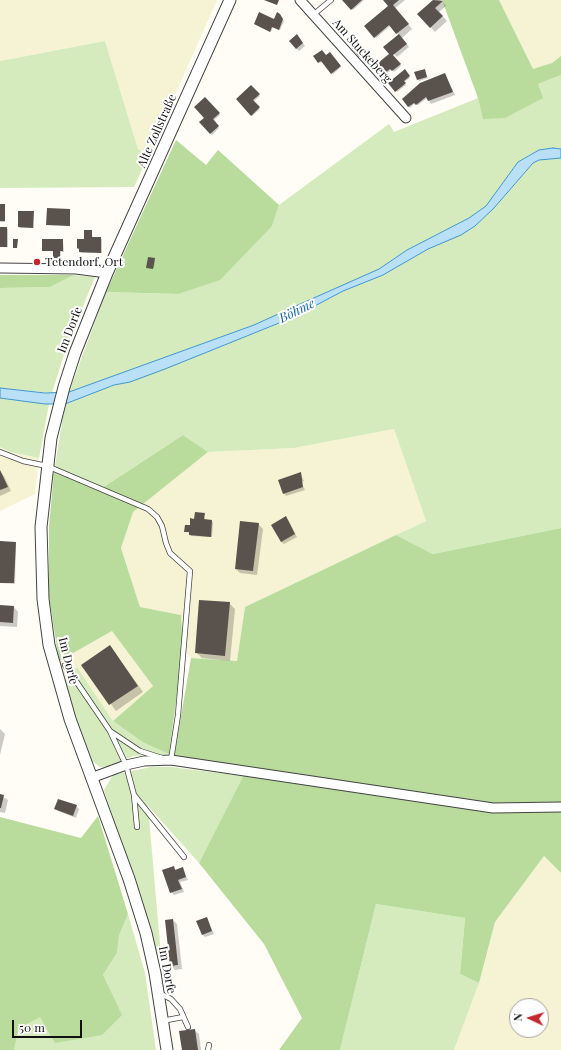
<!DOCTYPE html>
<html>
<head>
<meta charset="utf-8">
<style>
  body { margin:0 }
  #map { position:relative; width:561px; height:1050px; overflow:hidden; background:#fffdf5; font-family:"Playfair Display",serif }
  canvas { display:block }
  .north { position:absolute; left:509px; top:998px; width:40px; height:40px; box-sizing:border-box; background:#fff; border:1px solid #a0a0a0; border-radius:50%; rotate:274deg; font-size:11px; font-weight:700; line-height:16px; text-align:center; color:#111 }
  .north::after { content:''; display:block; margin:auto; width:14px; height:18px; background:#c4262e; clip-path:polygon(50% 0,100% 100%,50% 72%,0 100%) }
  .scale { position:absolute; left:12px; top:1020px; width:70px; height:18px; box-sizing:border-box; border:2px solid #111; border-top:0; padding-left:5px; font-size:12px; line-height:14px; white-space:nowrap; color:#111; -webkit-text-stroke:3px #fff; paint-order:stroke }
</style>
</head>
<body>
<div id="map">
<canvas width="561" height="1050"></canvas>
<div class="north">N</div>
<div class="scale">50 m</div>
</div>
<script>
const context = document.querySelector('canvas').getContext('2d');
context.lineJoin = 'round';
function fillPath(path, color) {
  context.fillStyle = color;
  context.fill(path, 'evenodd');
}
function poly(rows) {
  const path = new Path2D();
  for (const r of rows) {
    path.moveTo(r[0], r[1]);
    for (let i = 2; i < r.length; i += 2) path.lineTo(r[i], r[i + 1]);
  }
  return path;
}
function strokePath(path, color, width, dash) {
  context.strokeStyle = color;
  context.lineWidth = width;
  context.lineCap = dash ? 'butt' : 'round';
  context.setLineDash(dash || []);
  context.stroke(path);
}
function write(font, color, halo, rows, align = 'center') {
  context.font = font + ' "Playfair Display",serif';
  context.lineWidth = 4;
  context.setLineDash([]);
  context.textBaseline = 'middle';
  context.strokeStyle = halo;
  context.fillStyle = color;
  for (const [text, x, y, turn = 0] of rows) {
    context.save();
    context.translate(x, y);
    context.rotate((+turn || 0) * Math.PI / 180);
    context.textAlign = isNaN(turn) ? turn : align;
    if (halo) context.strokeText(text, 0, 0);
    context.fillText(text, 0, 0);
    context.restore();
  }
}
fillPath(poly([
  [0,0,217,0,148,156,138,149,105,41,0,61],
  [499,0,561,0,561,56,552,63,533,70],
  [394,429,426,521,245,607,237,661,191,658,183,650,181,615,140,607,121,548,132,512,208,452,294,448],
  [0,447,10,452,39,458,35,494,0,511],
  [112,631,153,686,113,721,77,667,63,682,59,661],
  [544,856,561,873,561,1050,454,1050,479,983,495,922],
  [517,1006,541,1006,541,1030,517,1030]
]), '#f6f3d4');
fillPath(poly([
  [105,41,138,149,148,156,134,187,0,188,0,61],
  [561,75,561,149,539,150,518,162,486,206,469,218,407,250,379,269,254,325,69,392,106,292,178,294,272,226,279,205,389,124,394,132,478,98,483,118,538,84],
  [561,158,561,528,433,554,396,535,426,521,394,429,294,448,208,452,183,435,99,490,79,480,54,472,65,404,114,385,130,382,278,324,343,291,383,275,428,249,475,226,494,208,533,163,539,160],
  [74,275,95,277,67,345,52,393,0,388,0,288,50,287],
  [0,398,49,404,39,458,10,452,0,447],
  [77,667,113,721,144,743,169,754,133,756,108,767,100,767,92,761,63,682],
  [151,767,171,767,244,776,199,863,148,806,162,967,104,790,113,775],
  [376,904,465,918,460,974,479,983,454,1050,340,1050],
  [128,914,145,973,156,1050,14,1050,19,1028,40,1016,103,975,117,953,119,936]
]), '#d5ebbd');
fillPath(poly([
  [442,0,499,0,533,69,552,63,561,56,561,75,538,84,543,98,505,118,483,119,478,98],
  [176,140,206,165,218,150,279,205,272,226,220,280,178,294,106,292],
  [0,275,74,275,50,287,0,288],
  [183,435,208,452,133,512,121,548,140,607,181,615,183,650,169,754,144,743,113,721,153,686,112,631,59,661,49,597,49,527,54,472,79,480,99,490],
  [561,528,561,873,544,856,495,922,479,983,460,974,465,918,376,904,340,1050,279,1050,302,1018,264,944,199,863,247,769,174,757,191,658,237,661,245,607,396,535,433,554],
  [98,816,128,914,119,936,117,953,103,975,122,1015,102,1035,55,1043,40,1017,19,1028,14,1050,0,1050,0,817,81,838]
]), '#b9dc9c');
const water = poly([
  [553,148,561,149,561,158,539,160,533,163,494,208,475,226,461,235,428,249,383,275,343,291,294,317,165,369,130,382,114,385,65,404,45,404,0,398,0,388,45,393,69,392,254,325,298,305,379,269,407,250,469,218,486,206,518,162,539,150,553,148]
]);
fillPath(water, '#b9e0f7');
strokePath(water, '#3f96cf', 1);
fillPath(poly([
  [344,0,364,0,353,10],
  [384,0,405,0,395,8,412,29,402,38,409,47,397,57,392,52,391,53,401,66,394,72,392,69,383,77,375,67,391,54,385,47,399,36,390,26,376,38,366,26,389,6],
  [434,0,441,0,446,6,439,12,447,21,435,32,419,14],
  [281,17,284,21,280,30,273,27,271,32,255,24,274,20],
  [299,38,305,46,299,51,296,48],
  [330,53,341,67,333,74,323,61,320,63,315,57,326,56],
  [405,71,410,78,404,82,406,85,397,92,390,83],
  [425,71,428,78,419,81,415,73],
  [445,74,455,95,431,104,427,98,418,105,415,103,410,108,403,99],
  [251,87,260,96,253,102,260,109,252,116,237,99],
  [205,98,220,115,213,121,219,128,212,135,200,122,205,118],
  [0,205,5,206,5,222,0,222],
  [70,210,70,226,48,224],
  [33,212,34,228,20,228,19,227],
  [0,228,8,229,8,247,0,247],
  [91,231,93,238,102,239,102,253,81,253,78,248],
  [63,240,64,252,61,252,60,265,55,265,54,251,43,250],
  [155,259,154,268,147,267],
  [0,471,4,476,11,491,0,496],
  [300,473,304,481,301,482,305,490,286,496,284,493],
  [204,514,205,521,213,522,212,537,191,536,190,533,185,531],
  [288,520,297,537,284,544,281,542],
  [258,524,263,529,257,575,240,573,236,569],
  [0,542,16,544,15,584,0,583],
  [229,603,235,609,230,661,202,658,196,652],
  [0,606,14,607,18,612,17,627,0,626],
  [110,646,143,692,116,711,82,665],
  [0,729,5,734,0,755],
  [0,795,8,800,5,813,0,812],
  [76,806,79,809,76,818,58,811,55,809],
  [173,867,176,870,182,868,188,880,180,882,184,892,174,895,171,892],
  [207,918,214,934,205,937,202,934],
  [173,920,177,924,182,969,175,970,171,965],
  [194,1030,199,1034,201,1050,183,1050]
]), '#0003');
fillPath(poly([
  [264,0,279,0,277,5],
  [342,0,362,0,351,10],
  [383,0,399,0,393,5,409,24,396,34,389,25,374,38,364,26,388,6],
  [433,0,443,1,435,8,443,16,430,28,417,14],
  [259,12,274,19,277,12,280,14,283,19,279,30,272,27,270,32,254,24],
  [297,34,303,43,296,49,289,41],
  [399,34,407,44,393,55,401,64,392,71,390,69,381,76,373,67,389,54,383,47],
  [357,43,365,52,359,57,352,48],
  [322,50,326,55,330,52,341,66,331,74,321,61,318,63,313,56],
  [405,69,410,76,404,81,406,83,395,92,388,83],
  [425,69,427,77,417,80,414,72],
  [445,73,453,92,428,101,426,97,416,105,414,103,408,107,402,99,420,83],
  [251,85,260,94,253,100,260,107,251,116,236,99],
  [205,97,220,113,213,119,219,126,210,134,199,122,204,118,194,107],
  [0,204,5,204,5,221,0,221],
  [47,208,70,209,70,226,46,225],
  [18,211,34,211,33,228,18,227],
  [0,227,7,227,7,247,0,247],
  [84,230,92,230,92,237,101,237,101,253,79,252,79,249,77,248,77,239,84,239],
  [13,239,18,239,17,248,13,248],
  [42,239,63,239,63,251,60,251,60,264,53,264,53,251,42,251],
  [148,257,155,258,153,269,146,268],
  [0,470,8,487,0,490],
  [301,472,303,487,283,494,278,480],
  [195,512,205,513,204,519,212,520,211,537,189,535,189,532,184,532,185,525,190,525,190,518,194,519],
  [286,516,295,534,281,542,271,525],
  [240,521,259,523,253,571,235,569],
  [0,541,16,542,14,583,0,583],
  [199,600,230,602,225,656,195,653],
  [0,605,14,606,13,623,0,622],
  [110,645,138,686,109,705,81,665],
  [0,794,4,795,1,808,0,808],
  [58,799,77,805,73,816,54,809],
  [174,866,175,870,183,867,186,877,178,880,182,889,170,893,162,870],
  [207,917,212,931,202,935,196,921],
  [173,919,178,965,170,966,165,920],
  [195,1029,198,1050,182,1050,179,1031]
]), '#5a524d');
const service = poly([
  [313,15,331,0],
  [0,452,23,461,47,466,148,509,157,517,162,526,166,543,170,553,190,571,178,715,171,760],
  [65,665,110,731,126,765,134,795,137,827],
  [110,731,140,751,162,758],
  [134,795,184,857],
  [159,993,171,999,180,1009,188,1027],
  [162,1021,183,1017],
  [208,1050,209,1045]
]);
const minor = poly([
  [300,0,406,118],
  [0,268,76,269,107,273],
  [91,778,126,765,144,761,171,760,493,808,561,807]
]);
const tertiary = poly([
  [167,1050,155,973,146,933,129,879,70,719,49,645,43,599,41,527,51,438,64,387,75,353,107,273,230,0]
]);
strokePath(service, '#444', 6);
strokePath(minor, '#444', 11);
strokePath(tertiary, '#444', 13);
strokePath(service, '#fff', 4.5);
strokePath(minor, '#fff', 9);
strokePath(tertiary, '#fff', 11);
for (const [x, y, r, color] of [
  [37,262,4,"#c4262e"]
]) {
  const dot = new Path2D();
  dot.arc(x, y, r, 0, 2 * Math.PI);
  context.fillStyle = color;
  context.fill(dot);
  strokePath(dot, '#fff', 1.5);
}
write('12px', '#111', '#fff', [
  ["Am Stuckeberg",362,51,48],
  ["Alte Zollstraße",157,131,-66],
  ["Im Dorfe",70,330,-69],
  ["Im Dorfe",68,661,76],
  ["Im Dorfe",167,970,79]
]);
write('12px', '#111', '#fff', [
  ["Tetendorf, Ort",45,262]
], 'left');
write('italic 13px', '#1768a6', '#fff', [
  ["Böhme",297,311,-26]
]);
</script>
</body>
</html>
